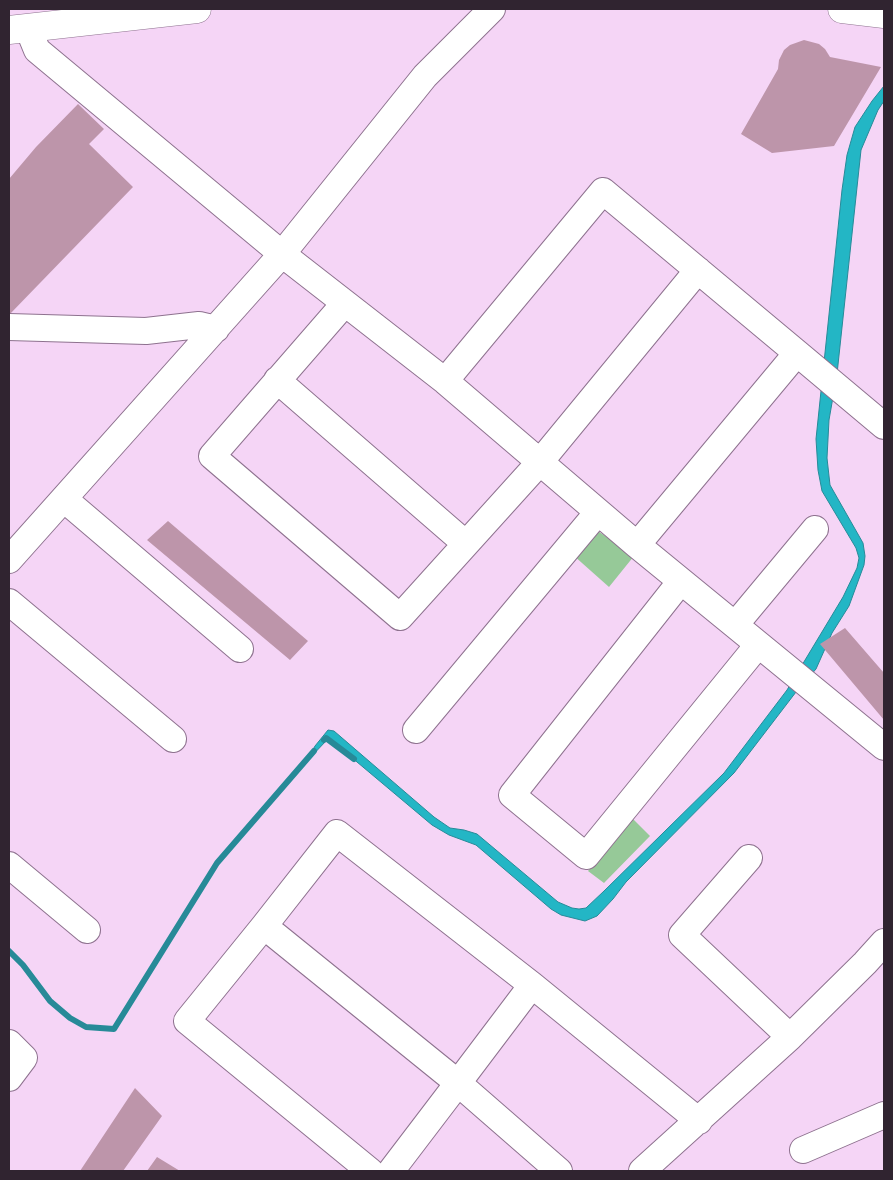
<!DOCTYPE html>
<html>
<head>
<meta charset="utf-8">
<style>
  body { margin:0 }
  #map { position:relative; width:893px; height:1180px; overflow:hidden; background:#f5d5f6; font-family:Merriweather,serif }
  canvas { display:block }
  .frame { position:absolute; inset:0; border:10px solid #302430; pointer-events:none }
</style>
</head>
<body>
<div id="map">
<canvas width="893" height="1180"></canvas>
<div class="frame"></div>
</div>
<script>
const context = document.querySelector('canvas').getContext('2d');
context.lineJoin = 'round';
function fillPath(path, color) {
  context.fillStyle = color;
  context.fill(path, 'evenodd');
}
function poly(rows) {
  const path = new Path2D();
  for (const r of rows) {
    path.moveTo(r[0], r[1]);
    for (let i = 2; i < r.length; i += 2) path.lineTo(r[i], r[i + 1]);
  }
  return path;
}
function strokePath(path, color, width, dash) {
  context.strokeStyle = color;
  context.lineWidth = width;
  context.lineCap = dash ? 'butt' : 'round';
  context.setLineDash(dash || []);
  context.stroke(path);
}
fillPath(poly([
  [595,529,634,556,609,587,573,555],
  [631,817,650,836,604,883,588,871]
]), '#96c998');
const water = poly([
  [884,86,884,101,878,110,861,150,837,374,829,420,827,458,830,485,863,543,865,556,864,565,849,606,832,633,816,669,796,692,734,773,626,882,613,899,597,916,585,921,561,915,551,909,476,845,449,835,432,825,332,741,326,741,307,761,315,746,328,730,334,731,434,817,450,828,464,830,477,834,558,902,572,908,579,909,586,908,604,891,724,773,787,690,843,597,857,568,859,558,856,548,822,491,818,470,816,439,842,190,847,155,855,127,872,101,884,86]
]);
fillPath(water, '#23b6c5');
strokePath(water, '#278a98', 1);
strokePath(poly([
  [324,740,326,738,354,759],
  [9,951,23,965,50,1001,70,1018,86,1027,114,1029,217,863,314,751]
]), '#278a98', 6);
fillPath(poly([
  [804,40,819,44,825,49,830,57,881,67,834,146,772,153,741,134,778,69,779,60,784,50,790,45],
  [78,104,104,129,89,144,133,187,9,315,9,179,36,147],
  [168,521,308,641,290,660,147,540],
  [845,628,884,673,884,720,820,644],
  [135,1088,162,1116,123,1171,80,1171],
  [157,1157,180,1171,147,1171]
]), '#bd95aa');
const minor = poly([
  [28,28,37,50,282,254,445,381,637,545,884,747],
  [345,303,212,456,400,617,540,462,698,270],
  [9,327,146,331,199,325,216,329],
  [797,353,884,426],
  [277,380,466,544],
  [445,381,603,191,797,353,637,545],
  [64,499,240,649],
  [9,560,282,254,425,76,492,9],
  [681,581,512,795,586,856,758,645],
  [9,602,173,739],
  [735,625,815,529],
  [416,730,598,512],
  [749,858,682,935,790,1037],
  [9,865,87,930],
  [264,926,458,1083,391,1171],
  [532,985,458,1083,559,1171],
  [9,1043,24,1058,9,1078],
  [803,1150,884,1115],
  [370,1171,187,1021,264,926,337,833,532,985,699,1121],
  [642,1171,790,1037,865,963,884,942]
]);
const tertiary = poly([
  [842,9,884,14],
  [9,30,197,9]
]);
strokePath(minor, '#8e728f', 28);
strokePath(tertiary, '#8e728f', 29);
strokePath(minor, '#fff', 26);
strokePath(tertiary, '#fff', 28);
</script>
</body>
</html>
